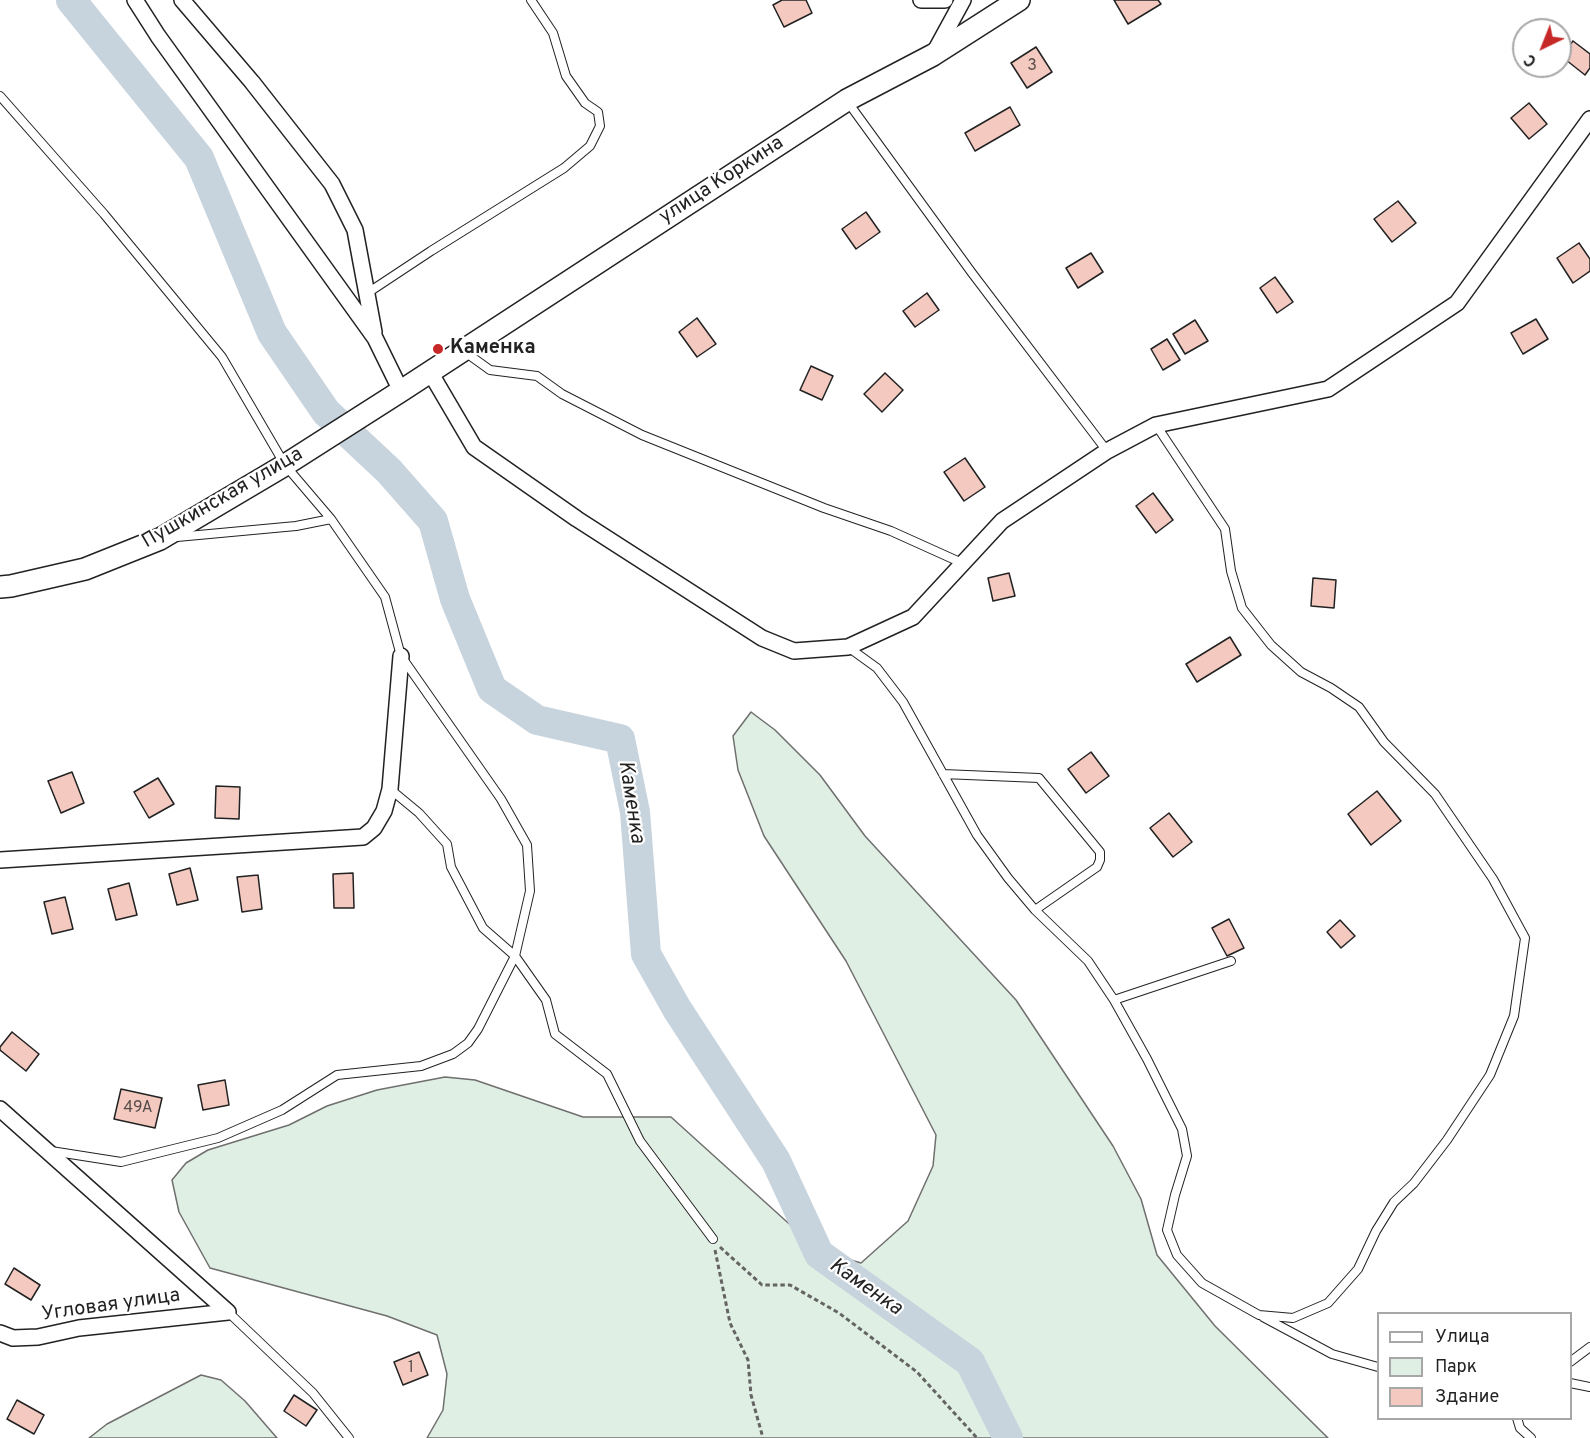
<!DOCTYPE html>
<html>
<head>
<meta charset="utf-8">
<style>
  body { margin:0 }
  #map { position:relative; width:1590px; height:1438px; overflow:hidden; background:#fff; font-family:Overpass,sans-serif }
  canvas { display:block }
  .legend { position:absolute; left:1377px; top:1312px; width:195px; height:108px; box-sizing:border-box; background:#fff; border:2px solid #a7a7a7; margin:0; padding:8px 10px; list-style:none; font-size:18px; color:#222 }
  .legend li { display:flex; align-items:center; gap:12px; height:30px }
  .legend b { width:30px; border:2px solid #a7a7a7 }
  .north { position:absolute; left:1512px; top:18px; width:60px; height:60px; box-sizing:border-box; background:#fff; border:2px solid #a7a7a7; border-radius:50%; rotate:223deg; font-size:16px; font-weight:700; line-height:24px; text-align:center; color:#222 }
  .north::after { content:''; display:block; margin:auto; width:21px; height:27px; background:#c62828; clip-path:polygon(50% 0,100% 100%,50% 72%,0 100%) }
</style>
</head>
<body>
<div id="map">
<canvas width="1590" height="1438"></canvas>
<ul class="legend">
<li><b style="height:8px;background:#fff"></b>Улица</li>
<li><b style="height:16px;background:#e0efe3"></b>Парк</li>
<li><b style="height:16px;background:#f3c9c0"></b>Здание</li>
</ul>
<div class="north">С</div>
</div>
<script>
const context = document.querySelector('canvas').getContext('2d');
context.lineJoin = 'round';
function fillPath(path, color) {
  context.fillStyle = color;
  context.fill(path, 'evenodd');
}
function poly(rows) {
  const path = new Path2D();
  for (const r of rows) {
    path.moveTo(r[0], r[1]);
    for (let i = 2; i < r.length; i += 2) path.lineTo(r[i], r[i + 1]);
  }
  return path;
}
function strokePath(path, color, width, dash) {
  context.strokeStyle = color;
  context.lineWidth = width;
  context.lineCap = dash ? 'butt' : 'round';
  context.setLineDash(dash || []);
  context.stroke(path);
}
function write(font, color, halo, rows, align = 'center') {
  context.font = font + ' Overpass,sans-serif';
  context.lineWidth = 4.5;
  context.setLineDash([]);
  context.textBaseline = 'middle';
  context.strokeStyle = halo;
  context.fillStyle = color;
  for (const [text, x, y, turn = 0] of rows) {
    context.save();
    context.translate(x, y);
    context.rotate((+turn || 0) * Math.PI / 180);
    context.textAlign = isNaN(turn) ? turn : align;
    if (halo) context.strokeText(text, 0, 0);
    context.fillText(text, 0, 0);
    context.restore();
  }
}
const green = poly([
  [751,712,775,730,820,775,865,836,1016,1000,1113,1146,1141,1199,1157,1255,1215,1326,1328,1438,427,1438,443,1410,447,1374,437,1335,387,1316,210,1268,179,1212,172,1180,186,1163,208,1150,289,1125,327,1106,377,1090,445,1077,475,1080,583,1117,671,1117,807,1240,837,1256,861,1263,908,1221,933,1166,936,1135,846,961,764,836,738,770,733,736,751,712],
  [201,1375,221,1380,245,1401,277,1438,89,1438,107,1424,201,1375]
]);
fillPath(green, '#e0efe3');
strokePath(green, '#6f6f6f', 1.5);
strokePath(poly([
  [71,0,199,158,272,333,326,412,389,471,433,521,455,599,492,689,537,720,620,739,635,812,646,954,677,1009,776,1161,819,1254,970,1362,1008,1438]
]), '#c7d3dd', 30);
const building = poly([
  [782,0,806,0,812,13,784,27,773,5,782,0],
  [1114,0,1158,0,1161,4,1128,24,1114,0],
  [1573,41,1590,54,1590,68,1585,75,1561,56,1573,41],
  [1036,47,1052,72,1027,88,1011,63,1036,47],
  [1529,103,1547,124,1529,139,1511,118,1529,103],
  [1010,107,1020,125,975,151,965,133,1010,107],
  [1398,201,1416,223,1392,242,1374,219,1398,201],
  [866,212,880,232,856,249,842,229,866,212],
  [1579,243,1590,259,1590,271,1573,283,1557,258,1579,243],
  [1091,253,1103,272,1078,288,1066,268,1091,253],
  [1275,277,1293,302,1277,313,1260,288,1275,277],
  [927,293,939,310,915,327,903,311,927,293],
  [697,318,716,344,697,357,679,332,697,318],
  [1536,319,1548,339,1523,354,1511,333,1536,319],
  [1195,320,1208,341,1185,354,1173,334,1195,320],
  [1167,339,1180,360,1163,370,1151,349,1167,339],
  [811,366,833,376,822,400,800,390,811,366],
  [885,373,903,390,882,412,864,394,885,373],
  [965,458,985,487,964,501,944,472,965,458],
  [1153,493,1173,520,1156,533,1136,506,1153,493],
  [1009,573,1015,596,993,601,988,578,1009,573],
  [1313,578,1336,580,1334,608,1311,606,1313,578],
  [1230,637,1241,655,1197,682,1186,664,1230,637],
  [1091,752,1109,776,1086,793,1068,769,1091,752],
  [72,772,84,803,61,813,48,781,72,772],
  [158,778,174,804,149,818,134,792,158,778],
  [216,786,240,787,239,819,215,818,216,786],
  [1377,791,1401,821,1371,845,1348,814,1377,791],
  [1169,813,1192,842,1173,857,1150,828,1169,813],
  [190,868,198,900,177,905,169,874,190,868],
  [353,873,354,908,334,908,333,874,353,873],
  [258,875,262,909,242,912,237,877,258,875],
  [129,883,137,915,116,920,108,889,129,883],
  [65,897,73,929,52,934,44,902,65,897],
  [1229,919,1244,948,1227,956,1212,928,1229,919],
  [1340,920,1355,936,1341,948,1327,932,1340,920],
  [12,1032,39,1054,26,1071,0,1050,0,1047,12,1032],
  [225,1080,229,1105,203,1110,198,1085,225,1080],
  [121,1089,162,1098,155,1128,114,1119,121,1089],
  [14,1268,40,1285,31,1300,5,1284,14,1268],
  [419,1352,428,1375,403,1385,394,1362,419,1352],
  [294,1395,317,1410,306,1426,284,1411,294,1395],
  [17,1400,44,1415,34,1434,7,1419,17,1400]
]);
fillPath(building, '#f3c9c0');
strokePath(building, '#222', 1.5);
const lane = poly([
  [0,96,104,214,222,357,285,465,331,519],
  [847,101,972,273,1107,451],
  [366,294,431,251,564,168,590,146,600,126,598,112,585,103,566,76,553,33,531,0],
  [465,352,490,370,537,376,562,394,642,435,824,508,891,531,962,563],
  [177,537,296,526,331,519,385,597,401,656,501,799,527,845,530,891,515,956,546,1000,555,1034,607,1074,640,1141,713,1239],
  [848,647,877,668,903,702,977,835,1008,878,1035,910,1088,961,1114,1000,1147,1059,1182,1129,1187,1156,1175,1195,1167,1230,1177,1255,1202,1283,1259,1315,1293,1318,1328,1303,1358,1269,1376,1231,1394,1202,1414,1183,1447,1140,1490,1075,1514,1016,1525,938,1493,879,1435,794,1384,742,1359,707,1331,688,1301,672,1271,645,1242,608,1231,571,1225,529,1156,425],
  [943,774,1039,778,1100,852,1100,860,1097,867,1035,910],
  [1114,1000,1231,961],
  [51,1151,121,1162,218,1138,282,1110,337,1075,421,1066,453,1054,468,1043,478,1029,515,956,483,928,451,867,447,844,419,813,390,789],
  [228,1312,313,1393,349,1438],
  [1263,1317,1332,1354,1378,1367],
  [1570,1362,1590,1347],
  [1570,1383,1590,1387],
  [1517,1418,1520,1428,1531,1438]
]);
const street = poly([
  [135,0,158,36,375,338,401,391],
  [182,0,252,82,332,184,355,230,374,332],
  [921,0,945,0],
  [934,53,963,0],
  [430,372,474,447,577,519,762,638,794,651,848,647,913,617,1002,521,1107,451,1156,425,1328,389,1457,303,1590,119],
  [0,860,363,837,374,828,384,811,390,789,401,656],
  [0,1109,228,1312],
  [0,1333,13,1338,38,1337,79,1328,228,1312]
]);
const secondary = poly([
  [0,587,11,586,85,569,160,539,285,465,401,391,847,100,933,55,1019,0]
]);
strokePath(lane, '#222', 10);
strokePath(street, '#222', 18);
strokePath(secondary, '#222', 24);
strokePath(poly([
  [720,1247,762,1285,790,1285,839,1313,917,1372,977,1438],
  [715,1250,730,1323,748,1360,751,1395,763,1438]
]), '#646464', 3, [4.5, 3]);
strokePath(lane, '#fff', 8);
strokePath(street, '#fff', 15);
strokePath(secondary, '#fff', 21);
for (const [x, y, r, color] of [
  [438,349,6,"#c62828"]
]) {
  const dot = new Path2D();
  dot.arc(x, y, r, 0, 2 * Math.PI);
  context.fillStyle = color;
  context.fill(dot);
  strokePath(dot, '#fff', 2);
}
write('16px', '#564c4a', null, [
  ["3",1032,67],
  ["49А",138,1109],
  ["1",411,1369]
]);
write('20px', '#222', '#fff', [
  ["улица Коркина",722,181,-33],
  ["Пушкинская улица",223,499,-30],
  ["Угловая улица",111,1306,-8]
]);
write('bold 20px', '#222', '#fff', [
  ["Каменка",450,349]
], 'left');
write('italic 21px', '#222', '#fff', [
  ["Каменка",630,802,81],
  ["Каменка",865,1288,35]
]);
</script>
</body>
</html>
